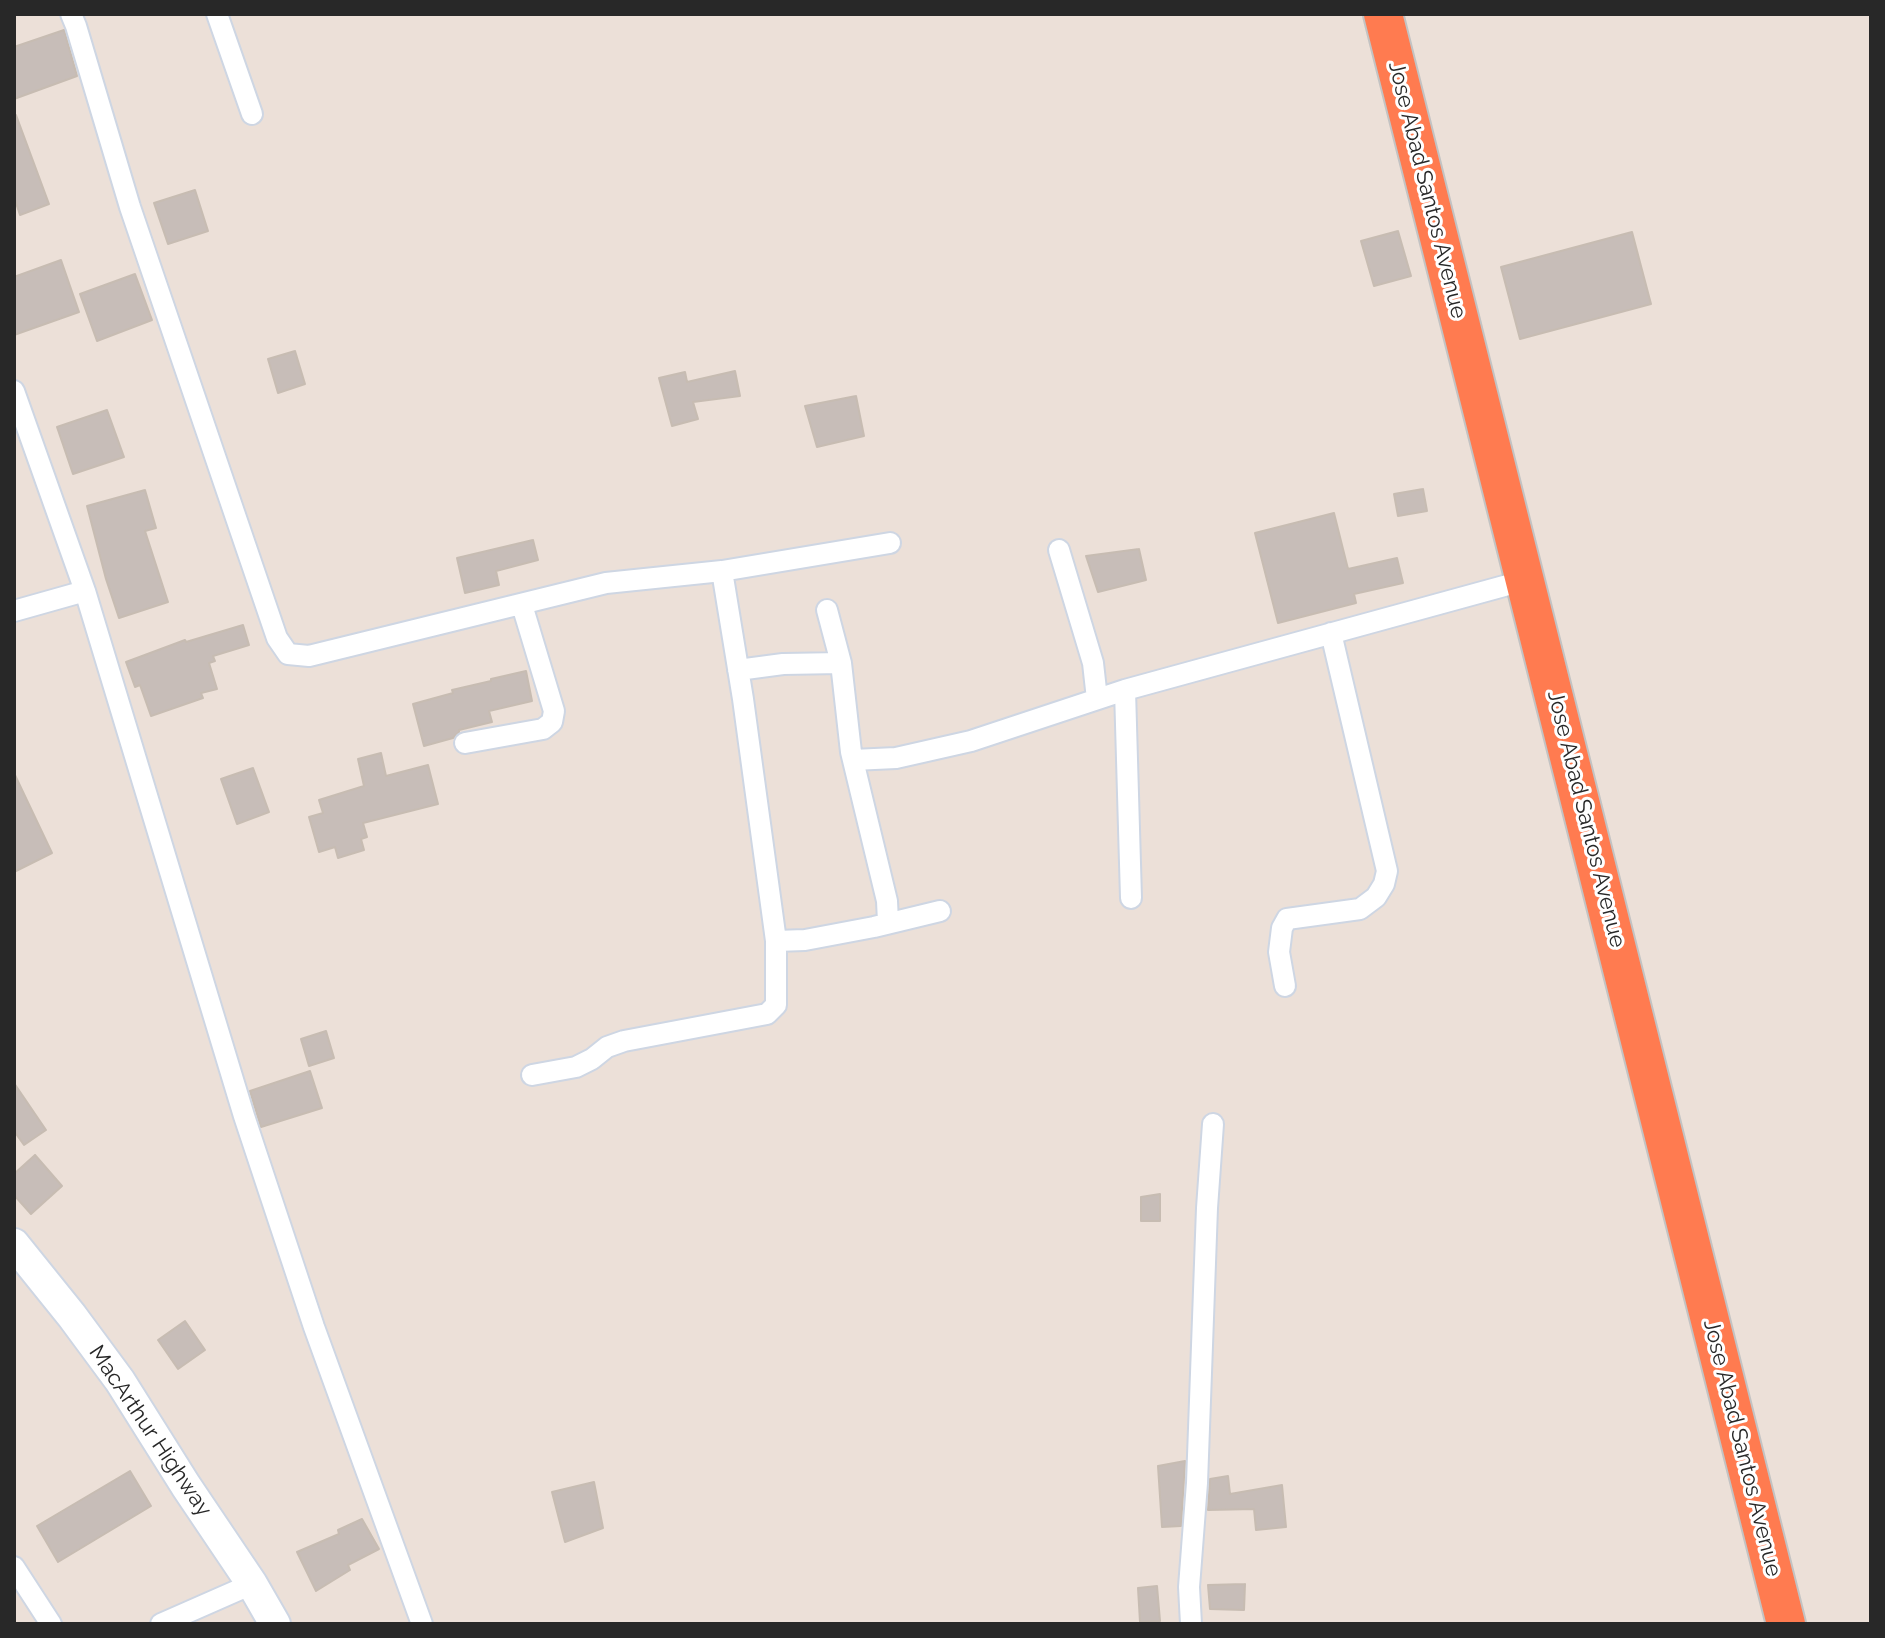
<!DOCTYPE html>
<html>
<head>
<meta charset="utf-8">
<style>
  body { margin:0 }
  #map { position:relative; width:1885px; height:1638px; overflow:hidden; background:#ece0d8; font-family:Raleway,sans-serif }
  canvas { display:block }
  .frame { position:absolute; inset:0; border:16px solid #282828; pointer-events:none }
</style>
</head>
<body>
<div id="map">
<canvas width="1885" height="1638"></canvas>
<div class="frame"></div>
</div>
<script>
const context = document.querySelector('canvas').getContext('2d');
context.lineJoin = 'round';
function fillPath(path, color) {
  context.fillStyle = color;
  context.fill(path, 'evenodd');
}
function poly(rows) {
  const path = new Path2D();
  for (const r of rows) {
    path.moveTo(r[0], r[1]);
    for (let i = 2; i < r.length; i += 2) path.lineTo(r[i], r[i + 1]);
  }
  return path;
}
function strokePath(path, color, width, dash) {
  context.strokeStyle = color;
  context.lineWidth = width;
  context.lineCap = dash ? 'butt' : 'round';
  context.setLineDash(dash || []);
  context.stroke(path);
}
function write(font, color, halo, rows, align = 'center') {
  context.font = font + ' Raleway,sans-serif';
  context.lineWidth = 6;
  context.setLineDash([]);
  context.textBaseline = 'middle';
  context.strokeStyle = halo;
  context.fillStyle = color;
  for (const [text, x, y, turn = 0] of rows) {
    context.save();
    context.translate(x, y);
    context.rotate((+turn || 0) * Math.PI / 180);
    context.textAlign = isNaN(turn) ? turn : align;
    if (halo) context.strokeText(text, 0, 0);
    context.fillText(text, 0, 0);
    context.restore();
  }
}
const building = poly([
  [64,30,77,76,14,99,14,47,64,30],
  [16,115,49,204,20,215,14,197,14,116,16,115],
  [195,190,208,231,168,244,154,203,195,190],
  [1398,231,1411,276,1374,286,1361,241,1398,231],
  [1632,232,1651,304,1520,339,1501,267,1632,232],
  [61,260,79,312,14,335,14,277,61,260],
  [135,274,152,320,97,341,80,294,135,274],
  [295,351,305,384,278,393,268,359,295,351],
  [735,371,740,396,693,402,698,419,672,426,659,378,685,372,687,382,735,371],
  [856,396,864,436,817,447,805,406,856,396],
  [107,410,124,457,73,474,57,427,107,410],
  [1423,489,1427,511,1398,516,1394,494,1423,489],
  [145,490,156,528,145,531,168,602,119,618,106,579,87,506,145,490],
  [1334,513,1348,569,1397,558,1403,583,1354,594,1356,603,1278,623,1255,533,1334,513],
  [533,540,538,560,496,571,499,585,465,593,457,558,533,540],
  [1139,549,1146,580,1098,592,1086,556,1139,549],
  [243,625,249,645,213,656,215,661,209,663,217,689,201,693,203,698,151,716,140,685,135,687,126,662,185,640,186,642,243,625],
  [526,671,532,701,489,711,492,722,459,730,459,732,453,738,424,746,413,704,453,693,452,690,491,681,491,679,526,671],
  [381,753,386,776,428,765,438,804,363,823,367,837,361,839,364,850,338,858,335,847,319,852,309,817,323,813,319,800,364,786,358,759,381,753],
  [253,768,269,812,237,824,221,779,253,768],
  [14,773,52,853,14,872,14,773],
  [326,1031,334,1058,309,1066,301,1039,326,1031],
  [310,1071,322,1108,261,1127,250,1091,310,1071],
  [14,1083,46,1130,24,1145,14,1131,14,1083],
  [35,1155,62,1186,31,1214,14,1195,14,1174,35,1155],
  [1160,1194,1160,1221,1141,1221,1141,1197,1160,1194],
  [185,1321,205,1350,178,1369,158,1340,185,1321],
  [1185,1461,1181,1526,1162,1527,1158,1466,1185,1461],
  [130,1471,151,1506,58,1562,37,1526,130,1471],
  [1228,1476,1230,1494,1282,1485,1286,1527,1256,1530,1254,1509,1208,1510,1210,1479,1228,1476],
  [594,1482,603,1528,565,1542,552,1492,594,1482],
  [362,1519,379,1549,348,1565,350,1570,316,1591,297,1552,339,1534,338,1530,362,1519],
  [1245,1584,1244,1610,1210,1609,1208,1585,1245,1584],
  [1157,1586,1160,1621,1140,1622,1138,1588,1157,1586]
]);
fillPath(building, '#c7bdb8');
strokePath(building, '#c7bcb2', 2);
const street = poly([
  [71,14,76,26,130,207,277,638,288,654,309,656,606,583,722,571,890,543],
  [217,14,252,114],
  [14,391,85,591,244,1116,314,1327,422,1624],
  [1059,550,1093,663,1097,699],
  [827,610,841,663,851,752,887,901,888,922],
  [14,611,85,591],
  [738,670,783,664,841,663],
  [1125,690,1131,898],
  [465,743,543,729,552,722,554,711,522,605],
  [853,760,896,758,971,741,1125,690,1526,580],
  [776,941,805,940,874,927,940,911],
  [1285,986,1279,952,1282,928,1287,919,1360,909,1376,897,1384,884,1387,871,1331,633],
  [532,1075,576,1067,592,1059,607,1047,624,1041,767,1014,776,1005,776,941,743,699,722,571],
  [14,1567,51,1624],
  [161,1624,252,1584],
  [1191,1624,1189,1587,1197,1483,1207,1208,1213,1124]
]);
const secondary = poly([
  [14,1244,72,1316,120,1381,186,1486,252,1584,275,1624]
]);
const highway = poly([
  [1383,14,1786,1624]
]);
strokePath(street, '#ced6e3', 24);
strokePath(secondary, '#ced6e3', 34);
strokePath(highway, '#c3c3c3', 42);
strokePath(street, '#fff', 20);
strokePath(secondary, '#fff', 30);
strokePath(highway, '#ff7b50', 38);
write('22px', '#282828', '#fff', [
  ["Jose Abad Santos Avenue",1427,190,76],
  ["Jose Abad Santos Avenue",1586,819,76],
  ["MacArthur Highway",150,1431,56],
  ["Jose Abad Santos Avenue",1742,1448,76]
]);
</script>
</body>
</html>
